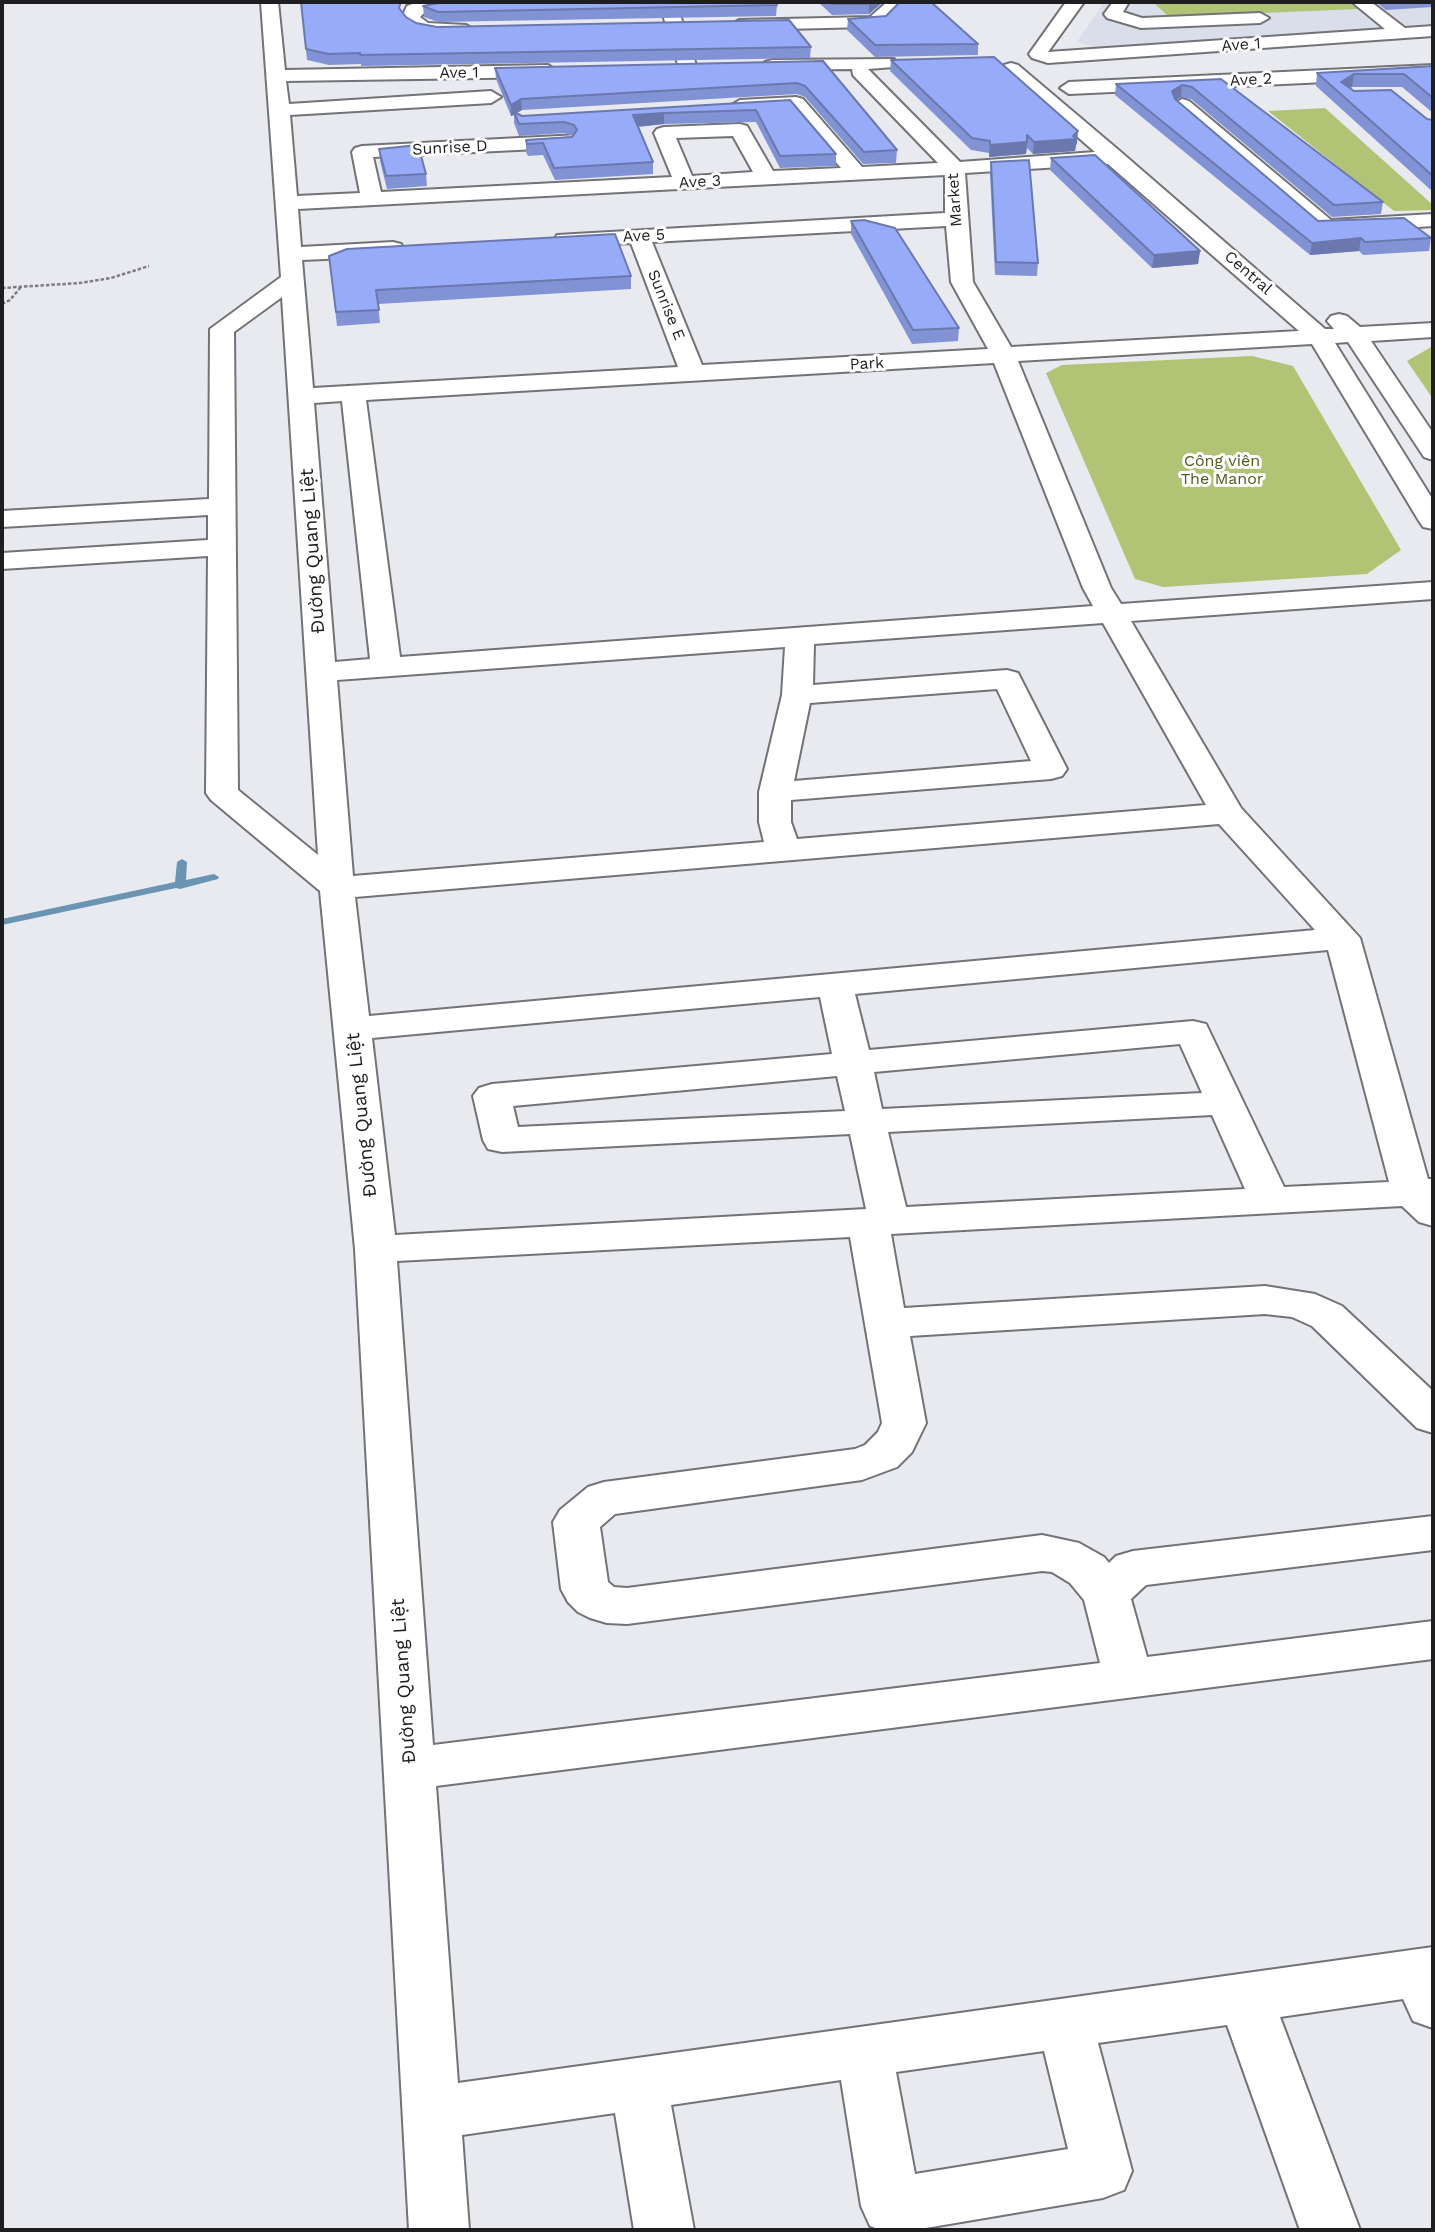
<!DOCTYPE html>
<html>
<head>
<meta charset="utf-8">
<style>
  body { margin:0 }
  #map { position:relative; width:1435px; height:2232px; overflow:hidden; background:#e9eaef; font-family:"Work Sans",sans-serif }
  canvas { display:block }
  .frame { position:absolute; inset:0; border:4px solid #1e1e20; pointer-events:none }
</style>
</head>
<body>
<div id="map">
<canvas width="1435" height="2232"></canvas>
<div class="frame"></div>
</div>
<script>
const context = document.querySelector('canvas').getContext('2d');
context.lineJoin = 'round';
function fillPath(path, color) {
  context.fillStyle = color;
  context.fill(path, 'evenodd');
}
function poly(rows) {
  const path = new Path2D();
  for (const r of rows) {
    path.moveTo(r[0], r[1]);
    for (let i = 2; i < r.length; i += 2) path.lineTo(r[i], r[i + 1]);
  }
  return path;
}
function strokePath(path, color, width, dash) {
  context.strokeStyle = color;
  context.lineWidth = width;
  context.lineCap = dash ? 'butt' : 'round';
  context.setLineDash(dash || []);
  context.stroke(path);
}
function write(font, color, halo, rows, align = 'center') {
  context.font = font + ' "Work Sans",sans-serif';
  context.lineWidth = 6;
  context.setLineDash([]);
  context.textBaseline = 'middle';
  context.strokeStyle = halo;
  context.fillStyle = color;
  for (const [text, x, y, turn = 0] of rows) {
    context.save();
    context.translate(x, y);
    context.rotate((+turn || 0) * Math.PI / 180);
    context.textAlign = isNaN(turn) ? turn : align;
    if (halo) context.strokeText(text, 0, 0);
    context.fillText(text, 0, 0);
    context.restore();
  }
}
fillPath(poly([
  [1104,2,1433,2,1433,24,1097,48,1077,42]
]), '#dadeea');
fillPath(poly([
  [1153,2,1348,2,1358,9,1169,17],
  [1325,108,1433,205,1433,210,1394,211,1268,111],
  [1433,346,1433,399,1407,361],
  [1252,356,1293,366,1401,550,1367,574,1163,587,1135,579,1046,373,1062,365]
]), '#b1c374');
fillPath(poly([
  [182,859,187,862,186,880,214,874,219,877,218,879,180,889,176,888,2,925,2,919,175,882,177,862,182,859]
]), '#6994b4');
const minor = poly([
  [261,2,278,2,285,70,548,65,557,71,548,77,286,81,289,104,491,91,501,97,491,103,290,115,297,196,360,193,352,152,355,148,362,146,579,135,586,137,589,141,586,145,579,147,373,157,381,192,672,177,654,133,657,129,664,127,740,124,747,126,773,171,841,168,791,109,740,112,730,106,740,100,796,97,803,99,862,167,938,163,853,75,852,69,765,70,763,66,765,62,772,60,894,59,896,63,894,67,868,69,960,162,1095,152,1004,73,1002,69,1004,65,1011,63,1018,65,1122,153,1325,329,1334,329,1327,321,1331,316,1339,314,1347,316,1360,327,1433,323,1433,337,1371,341,1433,433,1433,460,1424,457,1348,342,1335,343,1433,500,1433,529,1423,527,1419,521,1312,344,1018,361,1111,588,1121,604,1433,582,1433,599,1131,621,1241,808,1360,938,1428,1179,1433,1179,1433,1226,1419,1222,1402,1206,891,1234,904,1308,1265,1286,1315,1294,1342,1306,1433,1391,1433,1433,1417,1428,1312,1326,1292,1317,1265,1314,910,1336,926,1423,912,1452,897,1467,862,1480,615,1514,600,1527,608,1582,614,1587,627,1588,1042,1535,1079,1543,1104,1557,1109,1563,1116,1556,1133,1551,1433,1516,1433,1550,1146,1585,1131,1599,1147,1657,1433,1621,1433,1659,436,1786,458,2083,1433,1947,1433,2028,1413,2021,1403,1999,1280,2017,1360,2230,1300,2230,1227,2025,1098,2043,1132,2171,1124,2190,1103,2198,914,2230,881,2230,870,2226,861,2206,841,2080,671,2105,694,2230,634,2230,615,2113,462,2135,469,2230,409,2230,355,1249,320,891,211,800,206,793,208,556,2,569,2,553,208,540,208,515,2,527,2,511,209,499,210,329,281,277,261,2],
  [733,136,753,172,692,176,676,138,733,136],
  [1108,164,1299,331,1011,347,973,282,965,173,1108,164],
  [945,175,945,213,557,235,554,240,557,245,565,247,631,243,678,367,313,388,302,260,393,256,401,254,404,249,401,244,393,242,301,247,298,209,945,175],
  [946,226,951,282,988,349,702,365,652,242,946,226],
  [282,297,318,855,238,790,234,332,282,297],
  [994,363,1083,588,1093,606,400,657,366,400,994,363],
  [342,401,370,659,335,662,314,403,342,401],
  [1103,623,1206,805,797,839,791,822,791,800,1051,779,1062,776,1067,769,1018,673,1007,670,813,685,814,644,1103,623],
  [785,647,782,695,759,792,759,822,764,842,353,876,337,680,785,647],
  [997,689,1031,761,794,781,810,703,997,689],
  [1219,824,1315,930,369,1016,355,897,1219,824],
  [1328,950,1389,1182,1284,1187,1206,1024,1193,1021,869,1050,855,994,1328,950],
  [820,997,832,1054,492,1084,479,1088,473,1096,483,1140,488,1149,502,1152,850,1134,866,1209,395,1235,372,1038,820,997],
  [1180,1044,1202,1093,882,1109,874,1072,1180,1044],
  [837,1076,845,1111,518,1127,513,1106,837,1076],
  [1212,1115,1245,1189,906,1207,888,1132,1212,1115],
  [850,1237,882,1423,878,1432,865,1445,855,1449,604,1482,588,1487,560,1510,553,1522,561,1589,568,1602,578,1612,590,1618,607,1623,627,1624,1042,1571,1052,1572,1070,1583,1084,1600,1100,1663,433,1745,397,1261,850,1237],
  [1044,2051,1068,2149,915,2174,896,2072,1044,2051],
  [418,2,464,2,456,7,426,11,420,17,428,23,466,25,475,30,466,35,438,35,417,31,408,26,402,17,407,6,418,2],
  [659,2,676,2,702,84,700,88,693,90,684,84,659,2],
  [887,2,906,2,885,24,870,27,739,30,730,25,739,20,870,17,887,2],
  [1066,2,1084,2,1048,52,1385,29,1352,2,1371,2,1405,28,1433,26,1433,36,1048,63,1032,58,1029,54,1066,2],
  [1113,2,1129,2,1123,12,1142,18,1260,13,1269,18,1260,23,1141,28,1107,18,1104,14,1113,2],
  [1433,65,1433,77,1069,94,1060,88,1069,82,1433,65],
  [1182,99,1189,101,1331,220,1433,214,1433,226,1326,233,1318,232,1175,109,1172,105,1182,99]
]);
strokePath(minor, '#727377', 4);
strokePath(poly([
  [2,288,80,283,111,278,149,266],
  [2,304,10,300,21,287]
]), '#7d7d81', 2.5, [3.5, 2]);
fillPath(minor, '#fff');
fillPath(poly([
  [301,2,402,11,406,17,416,23,437,27,811,47,810,58,361,66,361,64,329,65,307,60],
  [818,2,883,2,869,14,832,15],
  [1376,2,1433,2,1433,7,1386,10],
  [777,5,776,16,438,22,424,17,423,6],
  [886,16,978,44,978,55,875,57,847,30,848,19],
  [891,60,1077,143,1076,145,1075,151,1033,154,1027,148,1026,154,989,157,989,153,971,150,890,71],
  [823,61,897,150,896,163,863,164,805,97,797,94,522,110,517,113,522,116,790,100,836,154,836,166,780,168,756,122,664,124,638,127,653,162,653,174,555,180,543,155,528,156,526,152,526,140,573,136,565,133,519,136,514,123,514,115,511,116,496,79,495,68],
  [1433,66,1433,113,1402,87,1352,87,1350,88,1354,91,1427,119,1433,120,1433,192,1316,86,1317,73],
  [1221,79,1383,202,1381,214,1332,217,1191,99,1181,97,1175,100,1318,221,1431,238,1429,251,1363,255,1359,251,1310,255,1115,95,1116,84],
  [379,149,426,174,427,186,387,189,380,161],
  [1051,158,1200,251,1198,264,1152,268,1050,170],
  [991,162,1038,263,1037,276,995,275,990,174],
  [851,221,959,328,958,341,912,344,851,234],
  [329,256,631,276,631,289,378,304,380,323,337,326]
]), '#8293d5');
fillPath(poly([
  [872,2,883,2,869,14,869,4],
  [1354,74,1352,87,1341,94,1341,82],
  [1182,85,1181,97,1171,103,1172,91],
  [521,99,522,110,515,114,514,112,514,115,511,116,511,105],
  [664,113,664,124,633,127,633,115],
  [1078,131,1077,143,1076,145,1075,151,1033,154,1034,142,1073,136],
  [1027,142,1026,154,989,157,990,145],
  [1361,238,1359,251,1310,255,1312,243],
  [1200,251,1198,264,1152,268,1154,255]
]), '#6a78ae');
const building = poly([
  [301,2,401,2,399,8,406,17,416,23,437,27,789,20,811,47,360,55,360,53,328,54,306,49,301,2],
  [444,2,774,2,777,5,438,12,423,6,444,2],
  [829,2,872,2,869,4,832,4,829,2],
  [900,2,931,2,978,44,875,45,848,19,886,16,900,2],
  [994,57,1078,131,1073,136,1076,139,1034,142,1027,135,1027,142,990,145,990,141,972,138,891,60,994,57],
  [823,61,897,150,864,152,805,86,797,83,521,99,511,105,495,68,823,61],
  [1433,66,1433,98,1404,74,1354,74,1341,82,1354,91,1391,90,1427,119,1433,120,1433,176,1317,73,1433,66],
  [1221,79,1383,202,1334,205,1192,87,1182,85,1172,91,1175,99,1318,221,1404,218,1431,238,1365,242,1361,238,1312,243,1116,84,1221,79],
  [790,100,836,154,780,156,756,110,664,113,633,115,653,162,554,168,543,143,527,144,526,140,572,137,577,130,574,125,564,122,519,124,514,112,522,116,790,100],
  [418,145,426,174,386,176,379,149,418,145],
  [1095,155,1200,251,1154,255,1051,158,1095,155],
  [1029,160,1038,263,996,262,991,162,1029,160],
  [864,220,895,228,959,328,913,330,851,221,864,220],
  [615,234,631,276,376,290,379,310,336,312,329,256,347,249,615,234]
]);
fillPath(building, '#97abf8');
strokePath(building, '#6a78ae', 2);
write('16px', '#1e1e20', '#fff', [
  ["Ave 1",1241,45,-4],
  ["Ave 1",459,73,-1],
  ["Ave 2",1251,80,-3],
  ["Sunrise D",450,148,-3],
  ["Ave 3",700,182,-3],
  ["Market",955,200,-94],
  ["Ave 5",644,236,-3],
  ["Central",1248,273,41],
  ["Sunrise E",666,305,68],
  ["Park",867,364,-3]
]);
write('16px', '#4e5a1d', '#fff', [
  ["Công viên",1222,461],
  ["The Manor",1222,479]
]);
write('19px', '#1e1e20', '#fff', [
  ["Đường Quang Liệt",313,551,-94],
  ["Đường Quang Liệt",362,1115,-96],
  ["Đường Quang Liệt",404,1681,-94]
]);
</script>
</body>
</html>
